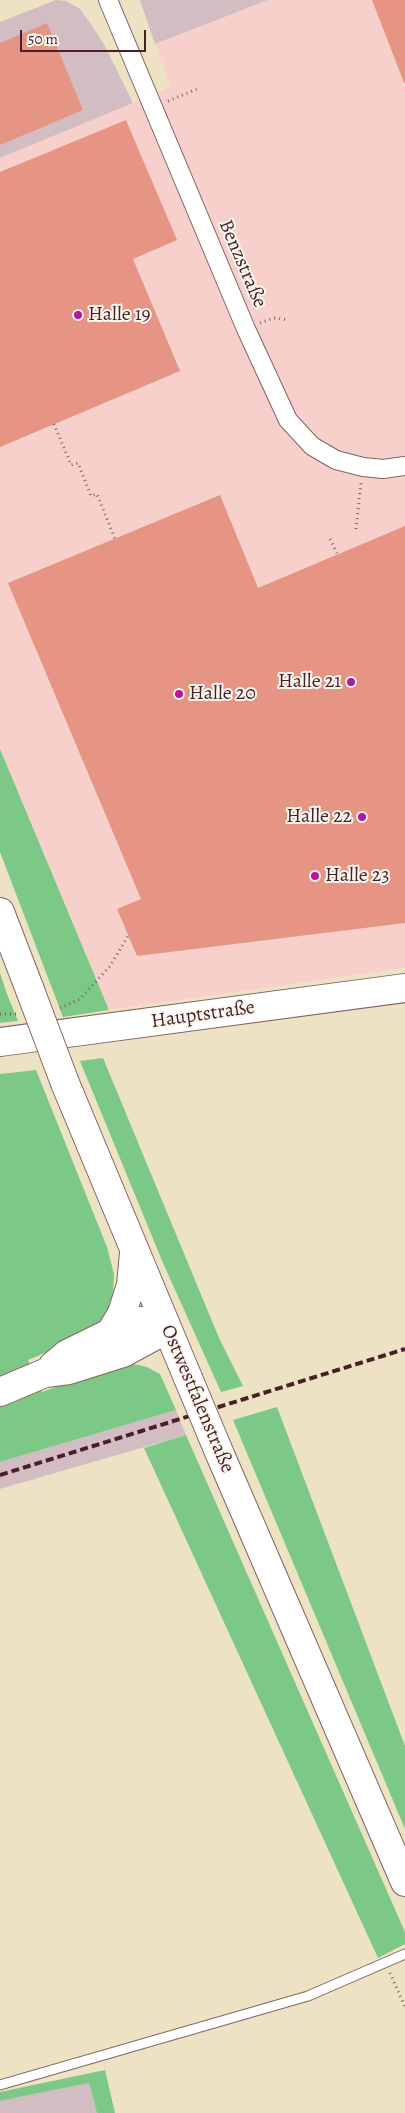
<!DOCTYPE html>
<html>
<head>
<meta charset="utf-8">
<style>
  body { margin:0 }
  #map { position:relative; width:405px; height:2113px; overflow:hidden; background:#ede3c4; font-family:Alegreya,serif }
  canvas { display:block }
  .scale { position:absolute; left:20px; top:30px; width:126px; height:22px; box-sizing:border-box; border:2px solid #4a1f2b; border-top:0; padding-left:6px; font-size:15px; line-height:18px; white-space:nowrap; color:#4a1f2b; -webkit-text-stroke:4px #fbf7ec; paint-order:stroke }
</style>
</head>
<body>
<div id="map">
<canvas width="405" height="2113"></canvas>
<div class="scale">50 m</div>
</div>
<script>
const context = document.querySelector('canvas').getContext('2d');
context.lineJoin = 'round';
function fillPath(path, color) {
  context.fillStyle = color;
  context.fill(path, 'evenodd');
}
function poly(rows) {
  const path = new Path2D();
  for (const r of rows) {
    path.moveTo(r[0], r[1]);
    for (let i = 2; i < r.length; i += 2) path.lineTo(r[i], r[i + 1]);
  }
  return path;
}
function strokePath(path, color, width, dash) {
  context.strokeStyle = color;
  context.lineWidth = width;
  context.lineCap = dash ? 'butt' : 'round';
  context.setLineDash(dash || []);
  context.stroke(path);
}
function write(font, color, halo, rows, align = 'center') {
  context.font = font + ' Alegreya,serif';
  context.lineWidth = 4;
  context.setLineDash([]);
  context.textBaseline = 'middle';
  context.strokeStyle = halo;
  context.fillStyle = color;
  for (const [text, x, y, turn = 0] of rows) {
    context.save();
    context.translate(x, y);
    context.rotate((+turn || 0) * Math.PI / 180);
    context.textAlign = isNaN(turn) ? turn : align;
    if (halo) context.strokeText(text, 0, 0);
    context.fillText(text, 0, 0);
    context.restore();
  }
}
fillPath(poly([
  [268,0,372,0,405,87,405,968,109,1010,0,749,0,158,170,87,155,44]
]), '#f7d0cb');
fillPath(poly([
  [56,0,66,1,80,9,88,20,104,44,133,103,0,158,0,22],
  [140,0,268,0,155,44],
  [176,1410,186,1435,0,1489,0,1462],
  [89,2083,97,2113,0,2113,0,2101]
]), '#d2bec2');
fillPath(poly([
  [0,749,109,1010,63,1017,0,852],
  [0,973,7,994,18,1021,0,1023],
  [103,1058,219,1338,243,1386,221,1392,163,1263,80,1061],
  [36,1070,107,1247,114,1274,113,1299,102,1322,64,1345,28,1360,42,1392,116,1364,129,1363,147,1367,160,1374,176,1410,0,1462,0,1074],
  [277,1407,405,1746,405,1829,233,1420],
  [186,1435,405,1932,405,1944,378,1958,144,1448],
  [105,2070,115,2113,97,2113,89,2083,0,2101,0,2092]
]), '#7cc886');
fillPath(poly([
  [372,0,405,0,405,83,404,83],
  [47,23,83,110,0,145,0,43],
  [126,120,177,240,133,259,180,371,0,447,0,172],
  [220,495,258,588,405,526,405,923,137,956,117,909,141,899,8,583]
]), '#e69484');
const lane = poly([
  [0,2085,308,1996,405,1954]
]);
const street = poly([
  [108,0,246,329,288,420,312,446,336,460,363,467,383,469,405,466]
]);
const primary = poly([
  [0,912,30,990],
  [0,1042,405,988],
  [65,1083,188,1378],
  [112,1330,122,1313,131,1285,134,1253],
  [53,1366,67,1354,126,1325,139,1321,151,1321,164,1324],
  [0,1392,45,1373,69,1370,123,1353,156,1335,164,1324],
  [219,1452,405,1882]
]);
strokePath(lane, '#836461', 11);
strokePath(street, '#836461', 20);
strokePath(primary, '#836461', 30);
strokePath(poly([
  [168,101,200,88],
  [260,323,274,318,289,320],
  [54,424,71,465,78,463,91,496,97,494,115,539],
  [356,529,361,483],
  [330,539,337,553],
  [60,1008,80,999,110,966,128,936],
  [0,1014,17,1014],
  [390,1973,405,2007]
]), '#836461', 3, [1, 4]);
strokePath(lane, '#fff', 9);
strokePath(street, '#fff', 18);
strokePath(primary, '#fff', 28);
strokePath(poly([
  [0,1475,405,1349]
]), '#4a1f2b', 4, [8, 4]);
const primaryBridge = poly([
  [30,990,65,1083],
  [188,1378,219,1452]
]);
strokePath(primaryBridge, '#836461', 30, []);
strokePath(primaryBridge, '#fff', 28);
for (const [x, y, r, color] of [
  [78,315,5,"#b5179e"],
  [351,682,5,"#b5179e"],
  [179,694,5,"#b5179e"],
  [362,817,5,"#b5179e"],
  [315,876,5,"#b5179e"]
]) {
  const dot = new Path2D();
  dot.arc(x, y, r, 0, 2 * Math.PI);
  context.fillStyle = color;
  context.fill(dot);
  strokePath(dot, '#fbf7ec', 2);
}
write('20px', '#4a1f2b', '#fbf7ec', [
  ["Benzstraße",242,264,67],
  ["Hauptstraße",203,1015,-8],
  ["Ostwestfalenstraße",197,1399,67]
]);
write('20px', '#4a1f2b', '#fbf7ec', [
  ["Halle 19",88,315],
  ["Halle 21",341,682,"right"],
  ["Halle 20",189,694],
  ["Halle 22",352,817,"right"],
  ["Halle 23",325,876]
], 'left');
</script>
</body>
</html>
